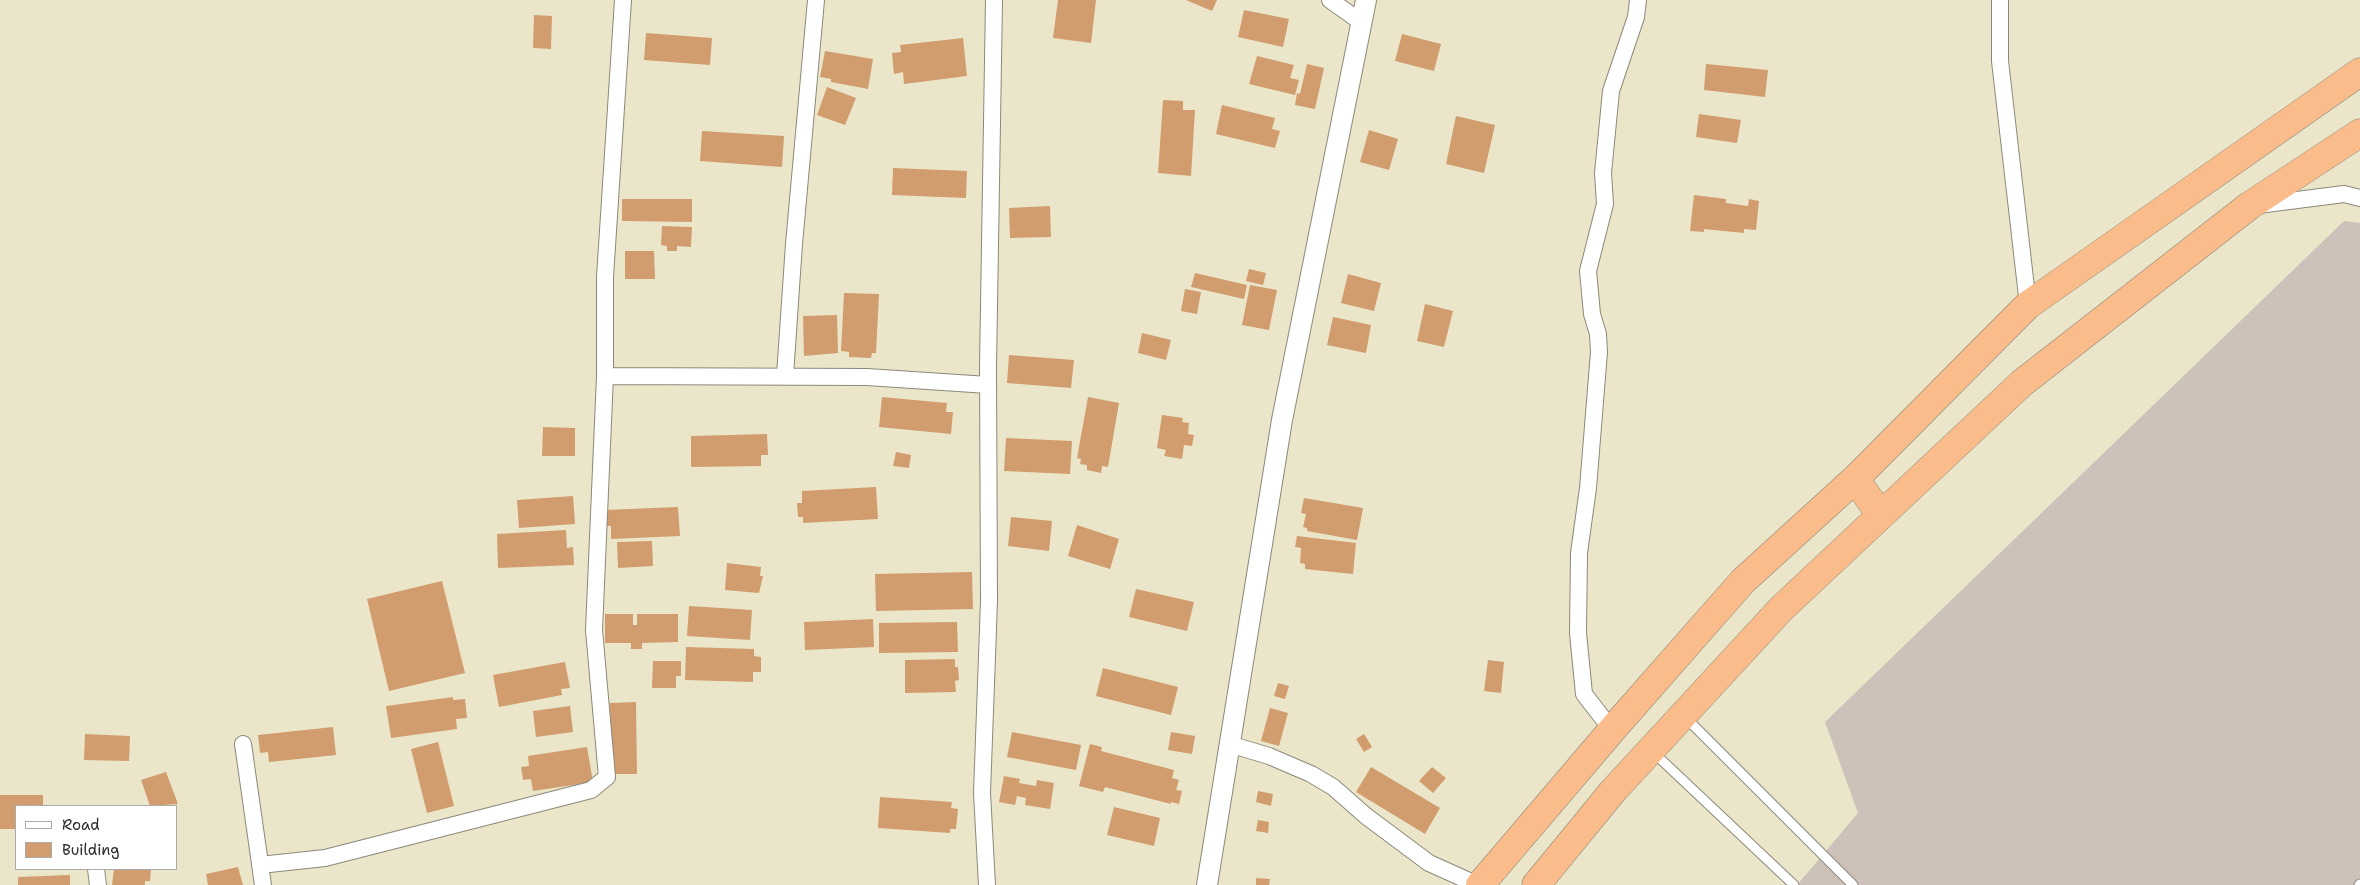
<!DOCTYPE html>
<html>
<head>
<meta charset="utf-8">
<style>
  body { margin:0 }
  #map { position:relative; width:2360px; height:885px; overflow:hidden; background:#ebe6c9; font-family:"Shantell Sans",sans-serif }
  canvas { display:block }
  .legend { position:absolute; left:15px; top:805px; width:162px; height:65px; box-sizing:border-box; background:#fff; border:1px solid #aaa; margin:0; padding:6px 9px; list-style:none; font-size:15px; color:#2b2b2b }
  .legend li { display:flex; align-items:center; gap:10px; height:25px }
  .legend b { width:25px; border:1px solid #aaa }
</style>
</head>
<body>
<div id="map">
<canvas width="2360" height="885"></canvas>
<ul class="legend">
<li><b style="height:6px;background:#fff"></b>Road</li>
<li><b style="height:14px;background:#d19d6e"></b>Building</li>
</ul>
</div>
<script>
const context = document.querySelector('canvas').getContext('2d');
context.lineJoin = 'round';
function fillPath(path, color) {
  context.fillStyle = color;
  context.fill(path, 'evenodd');
}
function poly(rows) {
  const path = new Path2D();
  for (const r of rows) {
    path.moveTo(r[0], r[1]);
    for (let i = 2; i < r.length; i += 2) path.lineTo(r[i], r[i + 1]);
  }
  return path;
}
function strokePath(path, color, width, dash) {
  context.strokeStyle = color;
  context.lineWidth = width;
  context.lineCap = dash ? 'butt' : 'round';
  context.setLineDash(dash || []);
  context.stroke(path);
}
fillPath(poly([
  [2344,221,2360,223,2360,885,1797,885,1858,813,1825,722]
]), '#ccc2b9');
fillPath(poly([
  [1058,0,1096,0,1091,43,1053,38],
  [1186,0,1217,0,1212,11],
  [1244,10,1289,19,1283,47,1238,37],
  [534,15,552,16,551,49,533,48],
  [646,33,712,38,710,65,644,60],
  [1402,34,1441,44,1434,71,1395,61],
  [963,38,967,76,904,84,903,72,894,74,892,53,901,52,900,45],
  [825,51,873,59,868,89,831,82,831,79,820,77],
  [1257,56,1294,65,1290,78,1299,80,1295,95,1249,84],
  [1307,64,1324,68,1315,109,1295,105,1297,93,1300,94],
  [1706,64,1768,70,1765,97,1704,90],
  [827,87,856,98,845,125,817,115],
  [1163,100,1183,101,1183,110,1195,110,1191,176,1158,173],
  [1222,105,1275,118,1272,129,1280,131,1275,148,1216,134],
  [1699,114,1741,120,1737,143,1696,137],
  [1456,116,1495,125,1484,173,1446,164],
  [1369,130,1398,139,1389,170,1360,162],
  [702,131,784,136,782,167,700,161],
  [893,168,967,171,966,198,892,195],
  [1694,195,1726,199,1726,203,1748,206,1749,199,1759,201,1756,230,1744,229,1744,233,1704,229,1704,232,1690,231],
  [622,199,692,199,692,222,622,221],
  [1050,206,1051,237,1010,238,1009,208],
  [662,226,692,227,691,247,677,246,677,251,667,251,667,246,661,245],
  [625,251,654,251,655,279,625,279],
  [1249,269,1266,273,1263,285,1246,281],
  [1195,273,1247,285,1244,299,1191,287],
  [1348,274,1381,283,1374,311,1341,303],
  [1250,285,1277,290,1269,330,1242,325],
  [1185,289,1201,292,1197,314,1181,311],
  [844,293,879,294,876,353,872,353,871,358,849,357,849,352,841,351],
  [1425,304,1453,311,1444,347,1417,341],
  [837,315,838,353,804,356,803,316],
  [1333,317,1371,325,1366,353,1327,345],
  [1142,333,1171,340,1166,360,1138,353],
  [1009,355,1074,360,1071,388,1007,383],
  [882,397,947,403,946,412,953,412,951,434,879,427],
  [1088,397,1119,403,1108,467,1102,466,1101,473,1087,470,1087,465,1080,464,1081,459,1077,458],
  [1162,415,1183,418,1182,422,1189,423,1188,434,1194,435,1192,446,1184,445,1182,459,1164,456,1166,450,1157,448],
  [543,427,575,428,575,456,542,456],
  [767,434,768,455,761,455,761,466,691,467,691,436],
  [1006,438,1072,441,1070,474,1004,471],
  [896,452,911,455,909,468,893,466],
  [876,487,878,519,803,523,803,517,798,517,797,503,802,503,802,491],
  [573,496,575,524,519,528,517,500],
  [1304,498,1363,508,1357,540,1307,531,1307,528,1303,527,1306,514,1301,513],
  [678,507,680,536,611,539,611,526,604,526,604,510],
  [1011,517,1052,521,1049,551,1008,546],
  [1077,525,1119,539,1110,569,1068,556],
  [566,530,567,548,573,547,574,565,498,568,497,534],
  [1297,536,1356,543,1353,574,1305,569,1305,564,1300,563,1301,548,1295,547],
  [652,541,653,566,618,568,617,542],
  [727,563,761,567,760,576,763,576,759,593,725,590],
  [972,572,973,609,876,611,875,574],
  [442,581,465,673,389,691,367,599],
  [1136,589,1194,602,1187,631,1129,617],
  [689,606,752,610,750,640,687,636],
  [605,614,633,614,633,625,637,625,637,614,678,614,678,642,642,643,642,649,631,649,631,643,605,643],
  [873,619,874,647,805,650,804,622],
  [957,622,958,652,879,653,879,623],
  [686,647,754,649,754,656,761,657,761,672,753,672,753,682,685,680],
  [955,659,955,667,958,667,959,680,955,681,956,692,905,693,905,660],
  [1488,660,1504,662,1501,693,1484,691],
  [653,661,681,661,681,676,676,676,676,688,652,688],
  [565,662,570,688,561,689,562,695,499,707,493,675],
  [1103,668,1178,687,1171,715,1096,696],
  [1278,683,1289,686,1285,699,1274,696],
  [453,697,453,700,465,699,467,718,456,719,457,729,391,738,386,706],
  [636,702,637,774,611,774,610,703],
  [570,706,573,732,536,737,533,711],
  [1270,708,1288,713,1279,746,1261,741],
  [333,727,336,755,269,762,268,752,260,753,258,735],
  [1012,732,1081,745,1076,770,1007,757],
  [1171,732,1195,736,1192,754,1168,750],
  [85,734,130,736,129,761,84,760],
  [1364,734,1372,747,1364,752,1356,739],
  [438,742,454,806,427,813,411,749],
  [1090,744,1102,747,1101,751,1174,770,1172,778,1179,780,1176,790,1182,791,1179,804,1171,802,1171,804,1105,787,1103,792,1079,786],
  [587,747,593,782,533,791,531,779,523,780,521,767,529,766,528,756],
  [1371,767,1440,808,1425,834,1356,792],
  [1432,767,1446,778,1433,793,1419,781],
  [166,772,178,804,150,806,141,780],
  [1004,776,1020,779,1019,783,1036,786,1037,780,1054,783,1050,809,1025,805,1026,798,1017,796,1015,805,999,802],
  [1258,791,1273,794,1271,806,1256,802],
  [0,795,43,795,43,806,16,806,16,829,0,829],
  [880,797,952,802,951,808,958,809,956,829,950,829,950,833,878,828],
  [1114,807,1160,818,1154,846,1107,835],
  [1258,820,1269,822,1268,833,1256,831],
  [238,867,243,885,208,885,206,874],
  [114,869,151,869,150,881,145,881,145,885,112,885],
  [70,875,70,885,18,885,18,877],
  [1256,878,1270,879,1269,885,1256,885]
]), '#d19d6e');
const service = poly([
  [1685,717,1853,885],
  [1653,752,1794,885],
  [2359,885,2360,884]
]);
const minor = poly([
  [1330,0,1361,22],
  [2000,0,2000,61,2028,305],
  [2258,205,2344,194,2360,198],
  [785,375,794,244,816,0],
  [605,376,867,377,988,385],
  [1612,730,1584,694,1578,633,1579,553,1588,488,1599,352,1598,334,1592,314,1588,271,1605,204,1603,173,1611,91,1636,17,1638,0],
  [243,744,263,885],
  [1229,744,1269,756,1311,774,1333,787,1366,816,1429,863,1478,885],
  [260,865,325,858,591,790,607,777,594,630,605,376,605,277,623,0],
  [96,869,98,885],
  [987,885,982,793,989,601,988,367,994,0]
]);
const tertiary = poly([
  [1207,885,1282,420,1366,0]
]);
const trunk = poly([
  [1855,479,1881,515],
  [1480,885,1612,730,1743,581,1855,479,2028,305,2360,72],
  [1536,885,1613,791,1781,609,2022,383,2249,206,2360,133]
]);
strokePath(service, '#8b887a', 11);
strokePath(minor, '#8b887a', 18);
strokePath(tertiary, '#8b887a', 22);
strokePath(trunk, '#8b887a', 29);
strokePath(service, '#fff', 9);
strokePath(minor, '#fff', 16);
strokePath(tertiary, '#fff', 20);
strokePath(trunk, '#fabc8b', 28);
</script>
</body>
</html>
